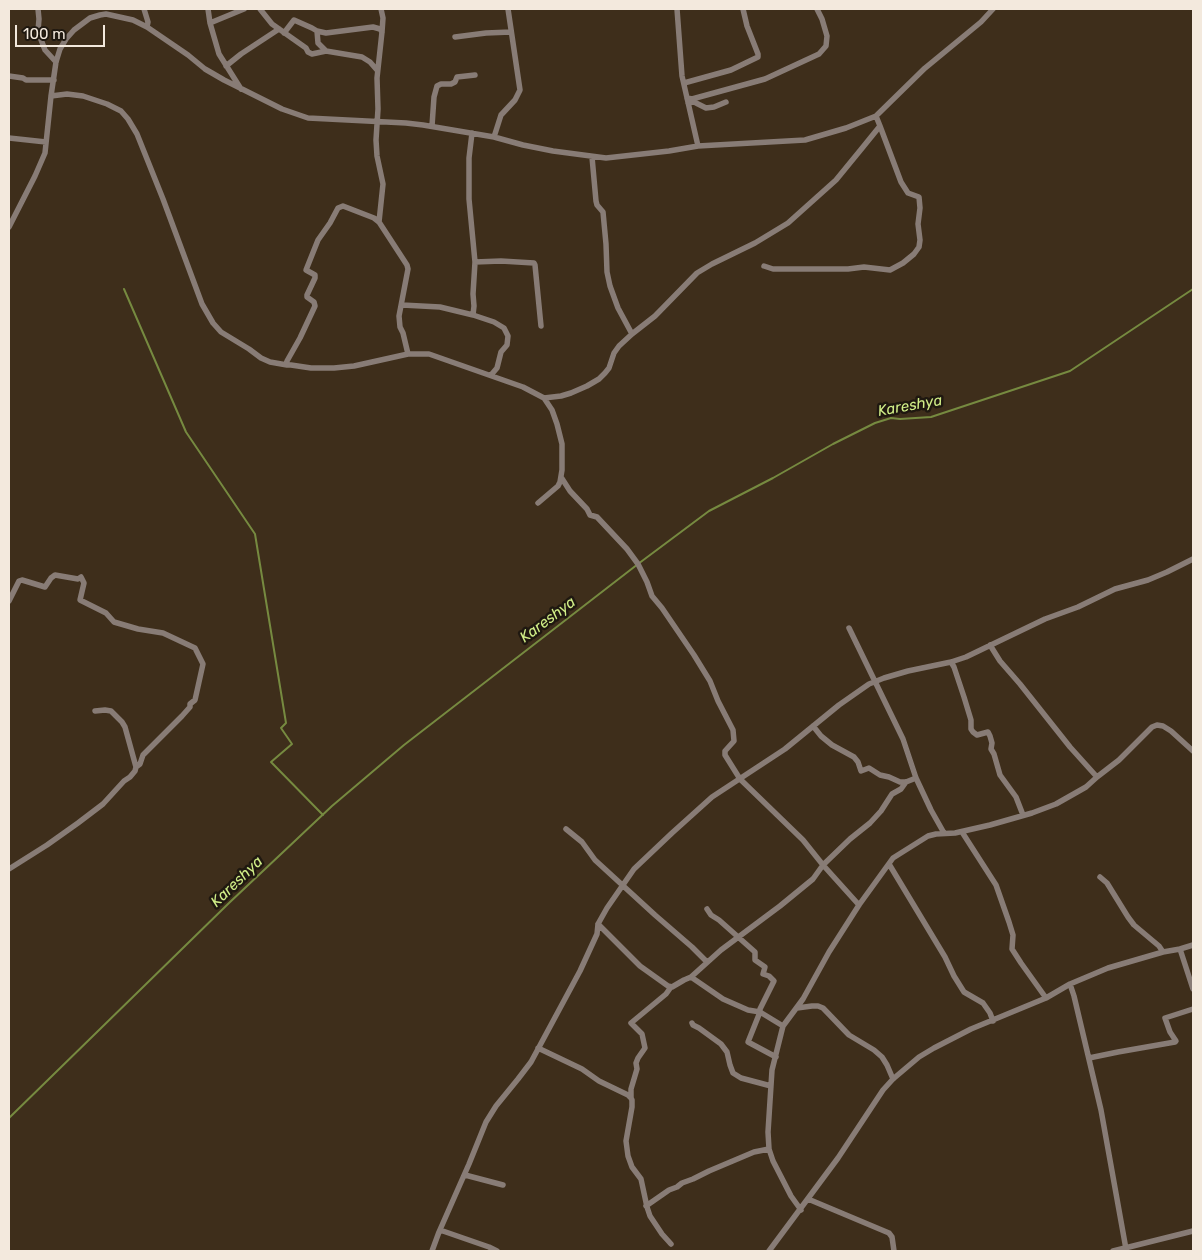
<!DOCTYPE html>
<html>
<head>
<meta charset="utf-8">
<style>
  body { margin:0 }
  #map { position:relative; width:1202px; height:1260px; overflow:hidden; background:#3e2e1b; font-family:Rubik,sans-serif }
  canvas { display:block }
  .frame { position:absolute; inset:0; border:10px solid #f3e9dd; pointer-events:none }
  .scale { position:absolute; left:15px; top:25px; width:90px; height:22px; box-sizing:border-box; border:2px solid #f3e9dd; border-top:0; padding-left:6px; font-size:15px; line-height:18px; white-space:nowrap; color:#f3e9dd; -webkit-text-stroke:4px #1f1810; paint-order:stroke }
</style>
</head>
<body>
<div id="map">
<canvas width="1202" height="1260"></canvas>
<div class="frame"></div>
<div class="scale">100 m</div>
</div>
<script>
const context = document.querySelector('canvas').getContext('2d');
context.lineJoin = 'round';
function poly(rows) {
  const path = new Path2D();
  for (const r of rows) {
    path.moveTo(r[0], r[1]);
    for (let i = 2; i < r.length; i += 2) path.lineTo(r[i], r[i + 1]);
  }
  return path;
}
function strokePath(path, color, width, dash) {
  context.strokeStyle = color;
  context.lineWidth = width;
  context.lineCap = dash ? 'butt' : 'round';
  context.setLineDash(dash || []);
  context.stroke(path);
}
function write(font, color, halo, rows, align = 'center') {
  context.font = font + ' Rubik,sans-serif';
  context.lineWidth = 5;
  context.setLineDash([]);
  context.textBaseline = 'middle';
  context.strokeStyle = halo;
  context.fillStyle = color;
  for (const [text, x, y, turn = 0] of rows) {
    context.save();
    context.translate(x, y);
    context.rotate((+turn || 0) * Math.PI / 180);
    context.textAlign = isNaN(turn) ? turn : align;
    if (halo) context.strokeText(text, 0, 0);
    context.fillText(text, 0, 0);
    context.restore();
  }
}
strokePath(poly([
  [124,289,186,432,255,534,286,723,281,728,292,744,271,762,323,815],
  [9,1118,229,903,332,806,404,745,638,564,709,511,773,478,833,444,875,423,891,418,900,419,931,417,1070,371,1193,289]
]), '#768a40', 2);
strokePath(poly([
  [38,9,39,19,38,31,40,37,45,50,56,62],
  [144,9,148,22,147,27],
  [208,9,210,23,219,54,241,89],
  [260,9,272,24,306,48,308,52,312,54,326,51,362,57,370,62,377,70],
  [381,9,383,18,382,32,377,78,378,109,376,140,377,156,383,184,379,222,407,265,408,269,399,316,400,327,403,333,408,354],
  [677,9,682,76,698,146],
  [210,23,244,9],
  [317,31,326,33,373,27,380,29,382,32],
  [284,33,294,20,312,28,317,31,318,43,326,51],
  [455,37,486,33,511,32],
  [226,66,241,54,279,29],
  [9,76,23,78,26,80,54,80],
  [684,83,731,70,758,57,758,54,747,26,743,9],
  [51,96,67,94,83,96,107,104,121,111,128,119,137,134,163,199,202,304,213,323,221,332,249,349,261,358,270,362,287,365,291,365,311,368,334,368,354,366,408,354,429,354,523,387,544,398,552,410,557,424,562,444,562,470,560,482,558,486,538,503],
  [687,98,692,99,765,79,819,54,826,46,827,36,822,19,817,9],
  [688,103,693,102,696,103,706,108,714,107,726,102],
  [432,126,434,97,437,86,441,84,451,84,455,82,457,77,475,75],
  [472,133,469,158,469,199,475,262,473,294,474,306,473,315],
  [494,137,501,115,515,100,520,90,508,9],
  [9,138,46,142],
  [592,157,596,201,597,205,603,212,606,244,607,272,610,286,618,308,632,334],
  [9,227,35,176,45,153,51,96,56,62,60,49,66,39,74,30,90,18,100,15,106,14,133,20,147,27,188,55,205,69,224,80,282,109,308,118,406,123,423,125,494,137,523,145,553,151,606,158,669,151,698,146,805,140,846,128,876,116,925,68,981,22,993,9],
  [475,262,501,261,534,263,535,265,541,326],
  [764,266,773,269,848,269,864,267,890,270,903,263,914,254,919,247,920,240,918,224,920,208,919,197,908,193,901,182,880,126],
  [402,305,440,307,473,315,494,322,504,328,508,336,507,345,501,352,497,368,491,375],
  [287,365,287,361,300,338,315,306,314,302,307,297,307,295,315,278,315,275,306,270,318,240,330,223,338,208,343,206,374,218,379,222],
  [544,398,561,396,571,393,587,386,599,379,605,373,609,368,614,353,619,346,632,334,655,316,697,273,712,264,755,243,788,223,836,180,863,147,880,126,876,116],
  [561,477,570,491,587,509,590,515,597,517,627,549,638,564,647,582,652,596,662,608,694,655,710,681,718,701,733,730,734,741,725,751,725,755,740,779,803,840,823,865,859,905],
  [9,601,19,581,22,580,45,587,51,578,55,575,78,579,81,577,84,583,80,600,106,613,114,622,138,629,163,633,195,648,203,664,195,700,190,704,190,707,182,716,143,755,140,764,136,767],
  [849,628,903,739,916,778,931,810,944,833],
  [990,645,1000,661,1020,684,1070,747,1097,777],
  [951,662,954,667,964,697,971,720,971,729,973,732,977,735,988,732,990,736,992,743,991,749,994,754,1000,775,1016,797,1023,815],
  [813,726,821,736,832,745,854,757,858,762,861,771,869,768,880,775,889,777,900,782,906,782,916,778],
  [566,829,582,842,595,860,655,915,692,947,707,962],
  [962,832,996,885,1009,922,1013,935,1012,949,1021,963,1046,998],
  [889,864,945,957,954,976,964,992,983,1003,990,1013,993,1021],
  [9,869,47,845,78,823,103,804,124,781,130,777,135,771,136,767,125,727,122,722,111,711,105,710,95,711],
  [1100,877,1107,883,1128,917,1134,925,1159,946,1163,952],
  [707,909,711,915,719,920,755,952,755,960,765,967,763,974,769,976,774,981,760,1009,760,1012,748,1042,776,1057],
  [598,924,640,966,668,986,672,987,684,980,691,977,723,999,748,1010,760,1012,783,1026],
  [1180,949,1193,989],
  [691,977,721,950,780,906,813,879,823,865,850,839,870,823,881,811,892,794,901,789,906,782],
  [1070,984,1074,996,1101,1110,1126,1249],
  [797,1008,812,1006,818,1006,823,1008,849,1035,874,1050,882,1057,887,1065,893,1079],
  [692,1023,693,1025,699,1028,721,1044,727,1052,730,1065,733,1073,741,1078,771,1086],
  [538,1048,582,1069,599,1081,628,1095,631,1098,632,1100,632,1107,626,1141,628,1156,632,1167,641,1179,647,1207,650,1216,662,1234,671,1244],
  [1089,1058,1118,1052,1175,1042,1176,1041,1170,1032,1165,1018,1193,1009],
  [631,1098,631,1089,637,1069,636,1063,638,1058,645,1048,642,1034,631,1023,666,994,671,987],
  [465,1175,503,1185],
  [808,1199,889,1233,892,1237,894,1251],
  [646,1206,669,1190,677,1187,682,1183,693,1179,709,1171,754,1152,769,1149],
  [801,1210,791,1196,773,1161,769,1149,768,1132,772,1070,783,1026,803,999,829,952,859,905,893,858,928,836,936,834,955,833,990,825,1032,813,1056,804,1086,787,1097,777,1119,760,1152,727,1157,725,1163,726,1171,731,1193,751],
  [440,1230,489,1247,497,1251],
  [432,1251,439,1232,469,1164,486,1122,496,1106,518,1079,531,1062,580,971,597,934,598,924,607,908,634,869,672,833,712,797,785,749,839,705,869,684,884,678,908,671,951,662,966,657,1045,619,1078,607,1115,589,1148,580,1167,572,1193,559],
  [769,1251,838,1158,883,1090,893,1079,919,1057,934,1048,971,1029,1046,998,1070,984,1108,968,1163,952,1180,949,1193,945],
  [1113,1251,1193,1231]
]), '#887c76', 5.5);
write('italic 15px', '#d1ee87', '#1f1810', [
  ["Kareshya",910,406,-10],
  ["Kareshya",548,620,-37],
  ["Kareshya",237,882,-44]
]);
</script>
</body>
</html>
